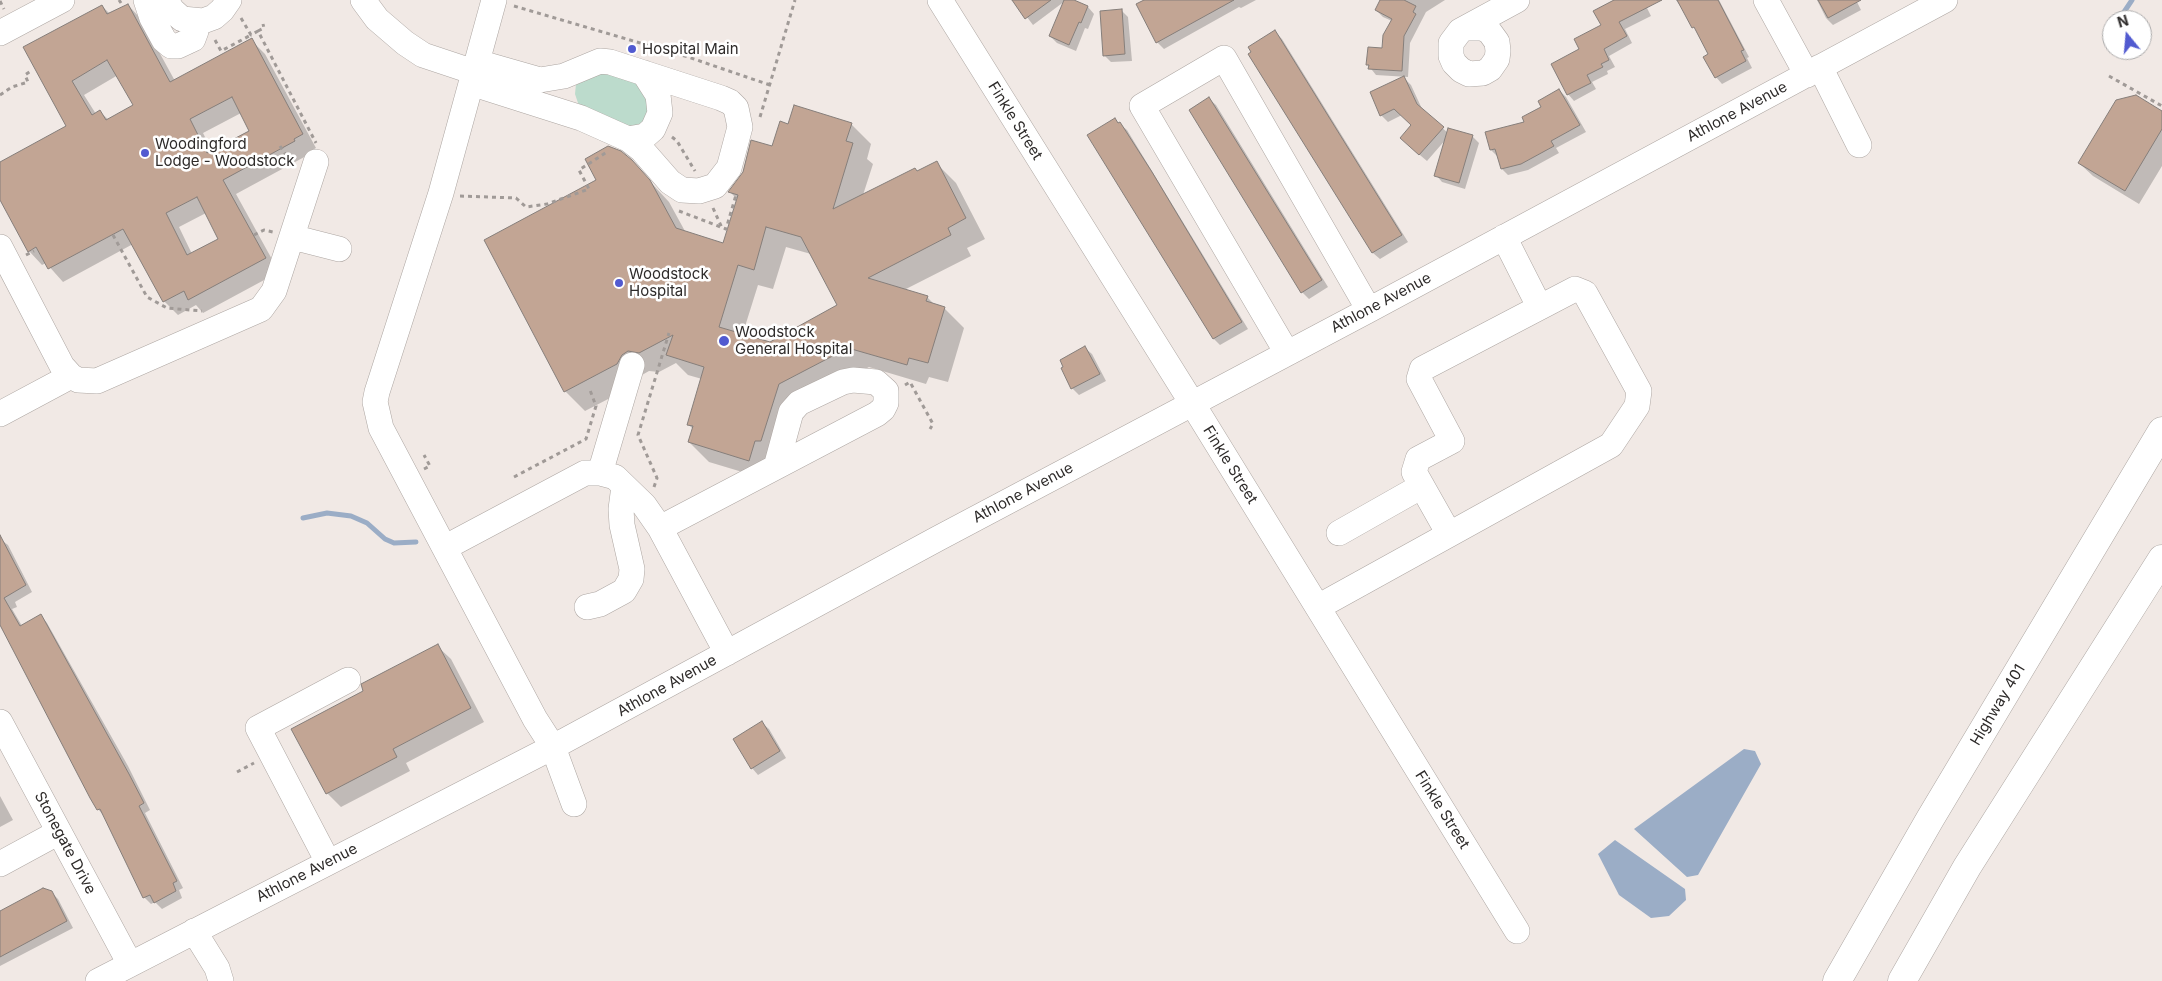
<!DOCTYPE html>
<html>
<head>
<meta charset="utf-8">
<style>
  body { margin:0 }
  #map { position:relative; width:2162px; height:981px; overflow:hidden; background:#f1e9e5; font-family:Inter,sans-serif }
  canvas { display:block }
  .north { position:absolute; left:2102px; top:10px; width:50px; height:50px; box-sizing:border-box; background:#fff; border:1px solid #abaaaa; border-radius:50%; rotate:343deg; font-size:14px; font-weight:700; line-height:20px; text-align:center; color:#2e2b2a }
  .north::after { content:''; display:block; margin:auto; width:18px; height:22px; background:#515ad0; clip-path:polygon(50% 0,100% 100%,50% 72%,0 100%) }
</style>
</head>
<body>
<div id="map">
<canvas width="2162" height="981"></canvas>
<div class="north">N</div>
</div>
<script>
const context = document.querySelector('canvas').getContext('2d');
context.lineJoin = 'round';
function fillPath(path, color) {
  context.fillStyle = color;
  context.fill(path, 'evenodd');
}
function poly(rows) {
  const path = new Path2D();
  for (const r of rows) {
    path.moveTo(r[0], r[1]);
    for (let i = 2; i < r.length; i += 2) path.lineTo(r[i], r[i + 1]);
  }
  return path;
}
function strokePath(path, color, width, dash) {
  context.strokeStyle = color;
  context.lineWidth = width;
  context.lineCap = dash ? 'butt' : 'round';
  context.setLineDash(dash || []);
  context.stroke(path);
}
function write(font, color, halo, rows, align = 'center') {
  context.font = font + ' Inter,sans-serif';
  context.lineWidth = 5;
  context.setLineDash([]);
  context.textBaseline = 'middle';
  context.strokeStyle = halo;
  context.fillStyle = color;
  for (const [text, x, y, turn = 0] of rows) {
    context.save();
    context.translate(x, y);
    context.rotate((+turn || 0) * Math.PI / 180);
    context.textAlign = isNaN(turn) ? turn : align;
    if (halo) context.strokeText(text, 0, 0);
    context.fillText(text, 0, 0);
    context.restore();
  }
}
fillPath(poly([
  [599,71,638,83,653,109,638,129,583,109,578,103,575,94,576,84]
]), '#bcdbcc');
fillPath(poly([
  [1744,749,1755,751,1761,764,1698,875,1687,877,1634,829],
  [1615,840,1685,889,1686,900,1669,916,1651,918,1619,895,1598,854]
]), '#9badc6');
fillPath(poly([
  [1014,0,1064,0,1065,1,1033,25],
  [1066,0,1071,0,1088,7,1094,14,1088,29,1085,28,1076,51,1057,43,1050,36],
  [1146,0,1256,0,1241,8,1239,7,1164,49,1157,42],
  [1382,0,1445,0,1426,12,1410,43,1408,77,1376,75,1368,65,1384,49,1392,21,1383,17,1376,10],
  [1616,0,1643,0,1651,16,1625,29,1632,43,1609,56,1615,67,1607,71,1608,74,1592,82,1596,89,1574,101,1568,94,1581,50,1603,26],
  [1676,0,1719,0,1749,57,1747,58,1752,68,1722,84,1716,77,1709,55,1699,33],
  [1817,0,1856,0,1861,10,1833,25,1826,18],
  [128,5,141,19,175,81,251,40,265,54,316,148,307,153,308,155,236,194,279,272,203,313,196,305,178,315,164,301,133,244,63,282,46,263,42,265,29,251,0,197,0,163,67,127,25,48,102,6,110,14],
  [118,75,135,105,109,120,100,112,96,114,84,95],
  [241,113,251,132,212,151,203,133],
  [206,213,220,239,192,254,179,227],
  [1121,10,1128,17,1132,61,1111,62,1105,56],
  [1275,32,1282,39,1408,242,1380,259,1373,253,1250,54],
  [1404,78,1411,85,1423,111,1448,133,1472,136,1479,143,1465,189,1442,182,1436,175,1447,138,1427,161,1408,145,1413,125,1402,115,1388,122,1381,115],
  [1559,90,1566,97,1586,132,1556,148,1559,153,1528,170,1508,175,1502,169,1497,156,1491,150,1526,123],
  [1209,99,1216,105,1328,287,1309,299,1302,292],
  [2162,112,2162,166,2139,204,2093,176,2079,163],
  [1115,120,1127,130,1248,329,1220,345,1214,339,1089,135],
  [851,124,871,144,867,159,873,164,863,195,936,163,956,183,985,239,967,248,971,256,904,290,927,297,936,306,944,308,964,328,948,382,929,377,926,384,869,367,799,404,769,480,709,462,689,442,693,429,688,424,702,379,688,375,676,363,659,372,649,371,642,375,637,384,585,411,565,391,631,161,669,202,686,233,724,244,738,200,730,192,773,148,789,125],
  [786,247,811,254,839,305,770,343,742,336,758,285,773,289],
  [1085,348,1092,354,1106,381,1079,395,1072,388],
  [0,539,8,545,32,592,15,602,17,607,12,609,22,626,41,616,47,623,128,766,150,810,145,813,183,888,179,890,182,898,162,909,155,902,151,904,144,897,104,816,98,809,0,624],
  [437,646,451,659,484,722,406,763,410,771,341,807,327,793,364,692],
  [762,723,769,729,786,758,758,775,752,768],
  [0,796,13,820,0,827],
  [51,892,58,899,73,928,0,966,0,913]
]), '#0003');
strokePath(poly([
  [2122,15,2132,0],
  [303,518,327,513,351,516,367,523,385,539,394,543,416,542]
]), '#9badc6', 5);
const building = poly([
  [1012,0,1051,0,1025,19,1012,0],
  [1064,0,1074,0,1088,6,1081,23,1079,22,1069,45,1049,36,1064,0],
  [1144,0,1234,0,1156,43,1136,4,1144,0],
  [1380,0,1404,0,1416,6,1413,12,1416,14,1404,36,1402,71,1368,69,1369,65,1366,65,1368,47,1382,48,1383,35,1392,19,1375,10,1380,0],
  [1614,0,1662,0,1619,22,1627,36,1604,49,1609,60,1601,64,1603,67,1587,75,1591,83,1567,95,1551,64,1579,49,1574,39,1601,25,1593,11,1614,0],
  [1677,0,1718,0,1744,50,1741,51,1746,61,1715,78,1703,57,1708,54,1694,27,1692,28,1677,0],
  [1818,0,1861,0,1828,18,1818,0],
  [128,4,170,82,252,38,303,134,294,139,295,141,223,180,266,258,188,300,184,291,163,302,123,229,48,269,36,247,28,252,0,200,0,162,66,126,23,47,102,5,107,14,128,4],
  [107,60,133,105,106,120,100,110,92,115,72,81,107,60],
  [232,97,249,131,207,153,190,119,232,97],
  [197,197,218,239,187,255,166,213,197,197],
  [1122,9,1125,54,1103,56,1100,11,1122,9],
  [1275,30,1402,235,1372,253,1248,54,1251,52,1248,47,1275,30],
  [1404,76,1417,104,1444,127,1419,155,1400,138,1411,125,1394,109,1380,116,1370,92,1404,76],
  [1559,89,1580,125,1551,141,1554,146,1521,164,1501,169,1495,149,1490,150,1485,132,1524,122,1522,117,1541,107,1538,101,1559,89],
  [2136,95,2162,111,2162,129,2125,191,2078,163,2116,100,2136,95],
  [1209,97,1322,280,1301,293,1189,110,1209,97],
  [794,105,852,123,846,141,853,143,833,209,915,168,917,171,937,161,966,218,948,228,951,235,868,278,928,296,926,301,945,307,928,363,909,358,907,365,848,348,779,384,761,441,755,441,749,461,688,442,693,426,687,425,704,367,666,355,673,335,639,353,628,351,622,355,617,364,564,392,484,240,596,180,585,159,608,146,621,151,632,160,650,180,676,228,723,243,738,195,728,192,743,172,751,140,772,146,780,121,788,124,794,105],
  [766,227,801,237,837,305,770,342,719,327,738,265,754,270,766,227],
  [1115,118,1118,123,1120,122,1152,172,1242,322,1213,339,1087,135,1115,118],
  [1448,128,1473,135,1459,183,1434,176,1448,128],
  [1085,346,1100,374,1071,389,1061,368,1063,367,1060,360,1085,346],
  [0,535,26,585,4,598,20,626,41,614,129,774,144,803,139,806,177,881,173,883,176,891,154,903,150,895,143,898,100,809,97,810,90,798,0,625,0,535],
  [438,644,471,708,393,749,397,757,326,794,291,729,363,691,361,684,438,644],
  [762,721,780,751,751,769,733,739,762,721],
  [43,888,52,891,67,921,0,957,0,911,43,888]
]);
fillPath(building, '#c2a594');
strokePath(building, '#857e7a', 1);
const minor = poly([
  [146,0,152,18,164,40,171,46,178,46,193,39,196,31,196,21],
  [166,0,172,10,182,19,203,21,214,17,222,10,229,0],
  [363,0,377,19,405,43,423,55,474,72],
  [494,0,441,193,377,392,375,402,381,428,535,719,553,747,574,804],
  [940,0,1192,403,1517,931],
  [1766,0,1807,75],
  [1467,28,1482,28,1489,31,1497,42,1498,51,1497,59,1490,69,1483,73,1469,74,1461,70,1454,63,1451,56,1451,43,1460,31,1517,0],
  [0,33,62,0],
  [1820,67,1859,145],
  [471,83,581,118,628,139,642,150,670,182,682,190,699,191,715,186,729,168,740,127,736,108,730,102,721,98,610,62,600,61,564,76,540,80,477,62],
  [628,139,645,136,653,129,660,113,658,95,644,73],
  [292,237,339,249],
  [1504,237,1539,306],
  [0,247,62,366,71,376,78,380,97,381,261,309,274,291,316,162],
  [1287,353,1142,106,1224,58,1369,310],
  [0,414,71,376],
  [600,473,632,365],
  [660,528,877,414,883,409,886,403,886,391,876,382,853,380,843,382,799,403,791,412,776,467],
  [1339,533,1422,486],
  [446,547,585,473,600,473,615,477,644,505,660,528,727,653],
  [587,607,600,604,624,591,631,579,632,569,622,525,621,509,624,486],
  [1318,607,1611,445,1637,406,1639,391,1585,293,1575,289,1422,369,1419,379,1452,441,1418,459,1414,472,1449,534],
  [0,722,130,964],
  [328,862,258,728,348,680],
  [0,864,59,832],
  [194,931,217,968,221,981],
  [98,981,553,747,937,539,1369,310,1945,0]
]);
const highway = poly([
  [1837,981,1930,819,2162,431],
  [1902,981,1967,867,2162,559]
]);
strokePath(minor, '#ada6a2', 26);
strokePath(highway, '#ada6a2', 29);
strokePath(poly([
  [119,0,121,3],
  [0,1,4,9],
  [514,6,688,57,770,85],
  [241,18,251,35,258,31,316,143],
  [258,31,264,28,263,24],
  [215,40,221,51,251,35],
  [2109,76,2162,106],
  [0,95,12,87,28,82,25,75,31,71],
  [760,117,795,0],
  [672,137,677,141,695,171],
  [280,146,286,155,297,159],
  [460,196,516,198,526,207,547,204,589,189,579,170,607,152],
  [713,208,722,228],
  [679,211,726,229,736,195],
  [113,235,147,297,167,308,202,311],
  [254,235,264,230,273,232],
  [26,255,34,251],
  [905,385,910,382,933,424,930,429],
  [424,469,430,466,424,455],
  [514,477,586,439,596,406,590,390],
  [654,487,657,478,638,435,669,333],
  [237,772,254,763]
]), '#a09a97', 3, [4, 4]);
strokePath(minor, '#fff', 25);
strokePath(highway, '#fff', 28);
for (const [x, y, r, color] of [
  [632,49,5,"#515ad0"],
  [145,153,5,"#515ad0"],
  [619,283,5,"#515ad0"],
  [724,341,6,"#515ad0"]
]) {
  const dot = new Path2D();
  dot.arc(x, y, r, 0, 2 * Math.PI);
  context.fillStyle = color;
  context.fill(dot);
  strokePath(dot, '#fff', 2);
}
write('15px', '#2e2b2a', '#fff', [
  ["Hospital Main",642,49],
  ["Woodingford",155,144],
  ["Lodge - Woodstock",155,161],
  ["Woodstock",629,274],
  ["Hospital",629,291],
  ["Woodstock",735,332],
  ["General Hospital",735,349]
], 'left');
write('15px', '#2e2b2a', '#fff', [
  ["Athlone Avenue",1737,112,-28],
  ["Finkle Street",1015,121,58],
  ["Athlone Avenue",1381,303,-28],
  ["Finkle Street",1230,465,58],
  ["Athlone Avenue",1023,493,-28],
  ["Athlone Avenue",667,686,-29],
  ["Highway 401",1998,705,-59],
  ["Finkle Street",1442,810,58],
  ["Stonegate Drive",65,843,62],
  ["Athlone Avenue",307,873,-27]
]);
</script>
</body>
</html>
